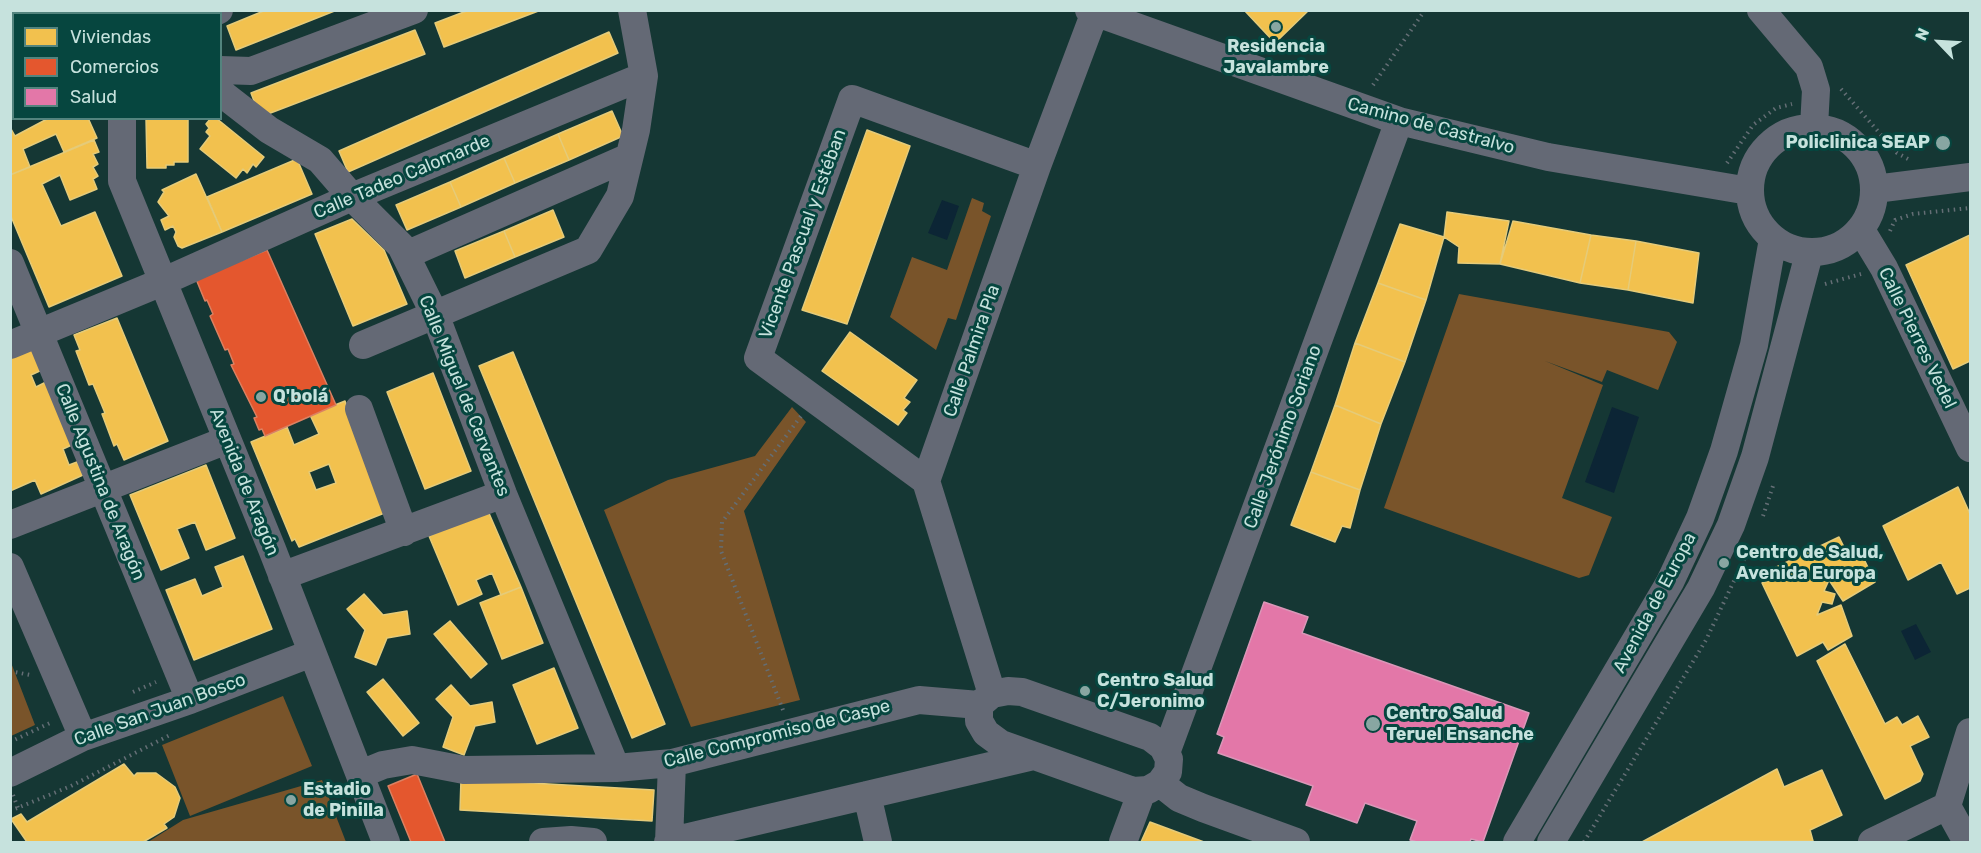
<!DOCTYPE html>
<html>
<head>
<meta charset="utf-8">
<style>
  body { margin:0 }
  #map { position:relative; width:1981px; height:853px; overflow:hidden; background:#153734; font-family:Rubik,sans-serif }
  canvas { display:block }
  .frame { position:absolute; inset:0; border:12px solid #c6e2dd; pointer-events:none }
  .legend { position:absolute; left:12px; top:12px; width:210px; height:108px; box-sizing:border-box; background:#06463f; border:2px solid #53847e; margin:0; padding:8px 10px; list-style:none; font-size:18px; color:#c6e2dd }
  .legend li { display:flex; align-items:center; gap:12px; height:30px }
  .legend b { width:30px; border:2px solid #53847e }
  .north { position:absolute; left:1909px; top:12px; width:60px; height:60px; -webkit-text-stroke:4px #06463f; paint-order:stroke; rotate:295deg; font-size:16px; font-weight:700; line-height:24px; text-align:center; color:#c6e2dd }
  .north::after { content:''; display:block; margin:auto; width:21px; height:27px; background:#c6e2dd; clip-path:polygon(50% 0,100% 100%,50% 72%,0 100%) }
</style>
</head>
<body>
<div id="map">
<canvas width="1981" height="853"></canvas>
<div class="frame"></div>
<ul class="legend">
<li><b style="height:16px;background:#f2c14e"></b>Viviendas</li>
<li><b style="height:16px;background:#e4572e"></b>Comercios</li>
<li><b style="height:16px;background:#e377a8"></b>Salud</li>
</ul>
<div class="north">N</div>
</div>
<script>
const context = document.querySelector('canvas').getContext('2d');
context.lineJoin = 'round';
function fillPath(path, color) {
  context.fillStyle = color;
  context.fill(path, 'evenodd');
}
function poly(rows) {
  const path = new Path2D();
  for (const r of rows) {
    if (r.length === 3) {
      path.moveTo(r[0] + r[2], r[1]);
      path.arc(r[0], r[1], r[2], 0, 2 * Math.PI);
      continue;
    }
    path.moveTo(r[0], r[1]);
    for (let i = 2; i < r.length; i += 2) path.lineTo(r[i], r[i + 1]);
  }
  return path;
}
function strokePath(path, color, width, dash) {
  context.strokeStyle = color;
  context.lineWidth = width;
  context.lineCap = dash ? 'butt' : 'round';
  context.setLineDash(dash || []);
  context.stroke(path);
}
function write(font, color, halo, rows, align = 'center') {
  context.font = font + ' Rubik,sans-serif';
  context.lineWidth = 6;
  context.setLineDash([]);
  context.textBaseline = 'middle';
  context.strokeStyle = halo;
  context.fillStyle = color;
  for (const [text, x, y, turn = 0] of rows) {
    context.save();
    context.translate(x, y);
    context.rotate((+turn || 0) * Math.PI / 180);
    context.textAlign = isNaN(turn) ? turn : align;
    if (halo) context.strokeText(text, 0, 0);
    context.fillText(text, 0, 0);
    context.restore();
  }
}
fillPath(poly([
  [972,198,984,203,982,211,991,216,956,320,948,318,936,350,890,317,912,257,947,270],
  [1459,294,1669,332,1677,342,1658,390,1607,370,1602,382,1545,361,1603,385,1562,498,1612,517,1589,575,1579,578,1384,508],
  [792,407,806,422,744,511,800,700,691,727,604,510,668,480,755,456],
  [10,660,35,725,11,736,10,736],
  [283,696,312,766,190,816,162,745],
  [322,780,346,842,148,842,183,820]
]), '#79542a');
fillPath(poly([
  [942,200,959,206,947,240,928,233],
  [1612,407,1639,417,1614,493,1585,482],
  [1916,624,1931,652,1915,660,1901,631]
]), '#0c2535');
const homes = poly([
  [10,10,35,10,34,14,14,14,14,32,10,31,10,10],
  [266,10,337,10,236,50,227,26,266,10],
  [469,10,541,10,444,47,435,23,469,10],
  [1244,10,1309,10,1275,43,1244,10],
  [415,30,425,54,260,117,251,93,415,30],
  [609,32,618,53,348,172,339,151,609,32],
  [612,111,623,136,569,160,558,134,612,111],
  [49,118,88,118,97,138,64,152,56,134,23,149,30,167,10,175,10,127,15,136,49,118],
  [146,118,188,118,188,162,174,162,174,165,166,165,166,168,147,168,146,118],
  [211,118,216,118,264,157,256,167,253,164,247,173,243,169,236,178,200,149,210,136,206,132,209,128,206,124,211,118],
  [867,130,910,146,847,324,802,310,867,130],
  [558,134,569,160,515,183,504,158,558,134],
  [94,140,99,152,93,154,98,164,93,167,98,176,93,179,97,189,70,200,60,175,42,184,61,226,95,212,122,276,49,307,10,214,10,175,94,140],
  [504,158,515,183,461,207,450,182,504,158],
  [297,159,312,194,222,232,207,197,297,159],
  [196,174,222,232,182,248,178,246,174,237,176,232,173,226,165,230,161,220,169,216,158,202,164,192,162,190,196,174],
  [450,182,461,207,407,230,396,205,450,182],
  [553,210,564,237,515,257,504,231,553,210],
  [1447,212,1509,221,1500,264,1458,263,1459,247,1444,237,1447,212],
  [352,219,384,250,407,304,353,326,315,234,352,219],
  [1513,221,1591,235,1580,283,1500,264,1513,221],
  [1400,224,1444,237,1426,300,1378,283,1400,224],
  [504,231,515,257,465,278,455,251,504,231],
  [1591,235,1636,241,1628,290,1580,283,1591,235],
  [1970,235,1970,361,1953,369,1906,265,1970,235],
  [1636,241,1699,253,1693,303,1628,290,1636,241],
  [1378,283,1426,300,1405,362,1355,343,1378,283],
  [117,318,168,441,124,460,117,444,114,446,102,414,105,413,93,384,89,385,76,351,80,350,74,335,117,318],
  [850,332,917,380,904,398,910,402,903,410,907,413,898,425,822,371,850,332],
  [1355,343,1405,362,1381,424,1335,405,1355,343],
  [35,348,44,369,31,375,36,387,46,382,74,444,63,449,69,465,77,462,83,475,41,494,35,480,10,491,10,359,35,348],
  [513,352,665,724,632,738,479,366,513,352],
  [433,373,471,471,425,489,387,392,433,373],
  [345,401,387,512,299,547,295,539,292,541,251,442,287,427,294,445,319,434,310,415,345,401],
  [329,464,336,483,316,490,309,472,329,464],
  [1335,405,1381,424,1360,490,1311,472,1335,405],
  [206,465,235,538,206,550,195,522,177,529,189,558,161,570,130,495,206,465],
  [1311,472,1360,490,1350,528,1342,526,1335,542,1291,525,1311,472],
  [1958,487,1970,514,1970,588,1957,594,1941,562,1908,580,1883,526,1958,487],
  [488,511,521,587,501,595,492,573,476,580,482,594,458,605,429,536,488,511],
  [1839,537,1851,561,1863,557,1875,582,1843,601,1829,580,1824,591,1835,594,1832,604,1822,602,1817,615,1841,605,1852,636,1828,650,1823,642,1797,656,1762,583,1770,580,1766,572,1839,537],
  [243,556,272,629,194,660,166,590,195,579,202,596,223,587,215,567,243,556],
  [521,587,543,643,502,659,480,603,521,587],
  [364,594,383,615,407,611,410,634,387,638,376,665,355,657,365,630,347,609,364,594],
  [450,621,487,664,471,678,434,634,450,621],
  [1845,644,1885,724,1897,717,1902,725,1918,716,1929,737,1910,746,1923,774,1920,781,1885,799,1817,661,1845,644],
  [554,668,578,728,537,744,513,685,554,668],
  [383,679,419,723,403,736,367,692,383,679],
  [451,685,470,706,492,702,495,722,475,726,464,755,443,747,453,717,436,699,451,685],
  [124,764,134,776,137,773,156,773,175,787,180,798,174,817,164,824,167,828,143,842,27,842,11,819,21,814,27,822,124,764],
  [1777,769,1784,787,1822,770,1842,815,1810,830,1813,841,1642,842,1777,769],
  [461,779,654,790,652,821,460,810,461,779],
  [1150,822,1204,842,1141,842,1150,822]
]);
fillPath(homes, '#f2c14e');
strokePath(homes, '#e5cb79', 1.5);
const shops = poly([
  [267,250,336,405,265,436,262,429,259,430,254,418,257,417,231,365,234,364,228,349,225,350,210,316,213,314,207,300,205,301,196,279,267,250],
  [417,774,445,842,411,842,388,786,417,774]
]);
fillPath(shops, '#e4572e');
strokePath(shops, '#db8162', 1.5);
const health = poly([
  [1264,602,1308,617,1302,633,1529,713,1483,842,1471,839,1470,842,1417,842,1410,840,1417,821,1365,803,1357,823,1306,805,1313,786,1218,753,1224,737,1217,734,1264,602]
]);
fillPath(health, '#e377a8');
strokePath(health, '#da97b8', 1.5);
strokePath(poly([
  [1373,85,1425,10],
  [1841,89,1897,153,1908,159],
  [1727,163,1753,125,1776,108,1792,104],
  [1890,231,1895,220,1913,214,1970,208],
  [1825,284,1861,274],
  [1763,516,1774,483],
  [10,671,30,675],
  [133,692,156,682],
  [783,710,721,551,722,522,801,416],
  [10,742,50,723],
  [13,795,18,808],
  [10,811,71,786,172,734],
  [1584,842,1706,640,1751,545]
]), '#646e75', 4, [1.5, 4.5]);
strokePath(poly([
  [123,10,123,14],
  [1089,10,1399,121,1548,157,1749,191],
  [1761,10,1809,67,1816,90,1814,127],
  [211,14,219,10],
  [10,62,14,62],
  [220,70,251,71,414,10],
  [220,92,269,130,320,160,352,197,401,246,436,317,503,494,616,768],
  [122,118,122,181,272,549,386,842],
  [1812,190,62],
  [1875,189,1970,177],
  [1861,230,1884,268,1970,448],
  [406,255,629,157],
  [10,263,190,700],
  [10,345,162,282,352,197,644,76],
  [363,345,588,250,620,196,636,130,644,76,632,10],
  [359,409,404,532],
  [926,481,758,358,852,99,1037,166],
  [10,525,227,440],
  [10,567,83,737],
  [282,576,503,494],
  [1008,691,1022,692,1150,737,1163,747,1169,759,1168,772,1160,783,1148,790,1133,791,1001,744,986,733,979,721,979,705,992,694,1008,691],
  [992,694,926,481,1037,166,1095,12],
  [1166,753,1399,121],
  [10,773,83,737,190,700,312,653],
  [361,774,383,765,412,760,464,770,616,768,672,763,919,700,979,705],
  [1160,783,1179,798,1203,808,1296,842],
  [867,795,878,842],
  [1947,806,1970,732],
  [1947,806,1967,842],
  [543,842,571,840,593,842],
  [668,842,1033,756],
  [669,842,672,763],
  [1123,842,1142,791],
  [1517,842,1670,582,1700,518,1724,451,1754,345,1773,239],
  [1551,842,1701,588,1731,525,1755,457,1809,254],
  [1872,842,1947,806]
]), '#646975', 28);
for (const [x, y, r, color] of [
  [1276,27,6,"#88a6a2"],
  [1943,143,8,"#88a6a2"],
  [261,397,6,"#88a6a2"],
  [1724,563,6,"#88a6a2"],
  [1085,691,6,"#88a6a2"],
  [1373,724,8,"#88a6a2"],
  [291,800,6,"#88a6a2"]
]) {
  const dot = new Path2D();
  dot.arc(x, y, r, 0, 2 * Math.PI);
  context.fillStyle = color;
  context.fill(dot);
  strokePath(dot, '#06463f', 2);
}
write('bold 18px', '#c6e2dd', '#06463f', [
  ["Residencia",1276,47,"center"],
  ["Javalambre",1276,68,"center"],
  ["Policlinica SEAP",1930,143,"right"],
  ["Q'bolá",273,397],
  ["Centro de Salud,",1736,553],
  ["Avenida Europa",1736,574],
  ["Centro Salud",1097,681],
  ["C/Jeronimo",1097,702],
  ["Centro Salud",1386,714],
  ["Teruel Ensanche",1386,735],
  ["Estadio",303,790],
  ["de Pinilla",303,811]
], 'left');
write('18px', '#c6e2dd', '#06463f', [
  ["Camino de Castralvo",1431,126,15],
  ["Calle Tadeo Calomarde",402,177,-23],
  ["Vicente Pascual y Estéban",803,234,-70],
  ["Calle Pierres Vedel",1917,338,64],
  ["Calle Palmira Pla",972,351,-71],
  ["Calle Miguel de Cervantes",464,396,68],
  ["Calle Jerónimo Soriano",1283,437,-70],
  ["Calle Agustina de Aragón",100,482,68],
  ["Avenida de Aragón",244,482,68],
  ["Avenida de Europa",1655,603,-62],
  ["Calle San Juan Bosco",160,710,-20],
  ["Calle Compromiso de Caspe",777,734,-14]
]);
</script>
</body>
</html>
